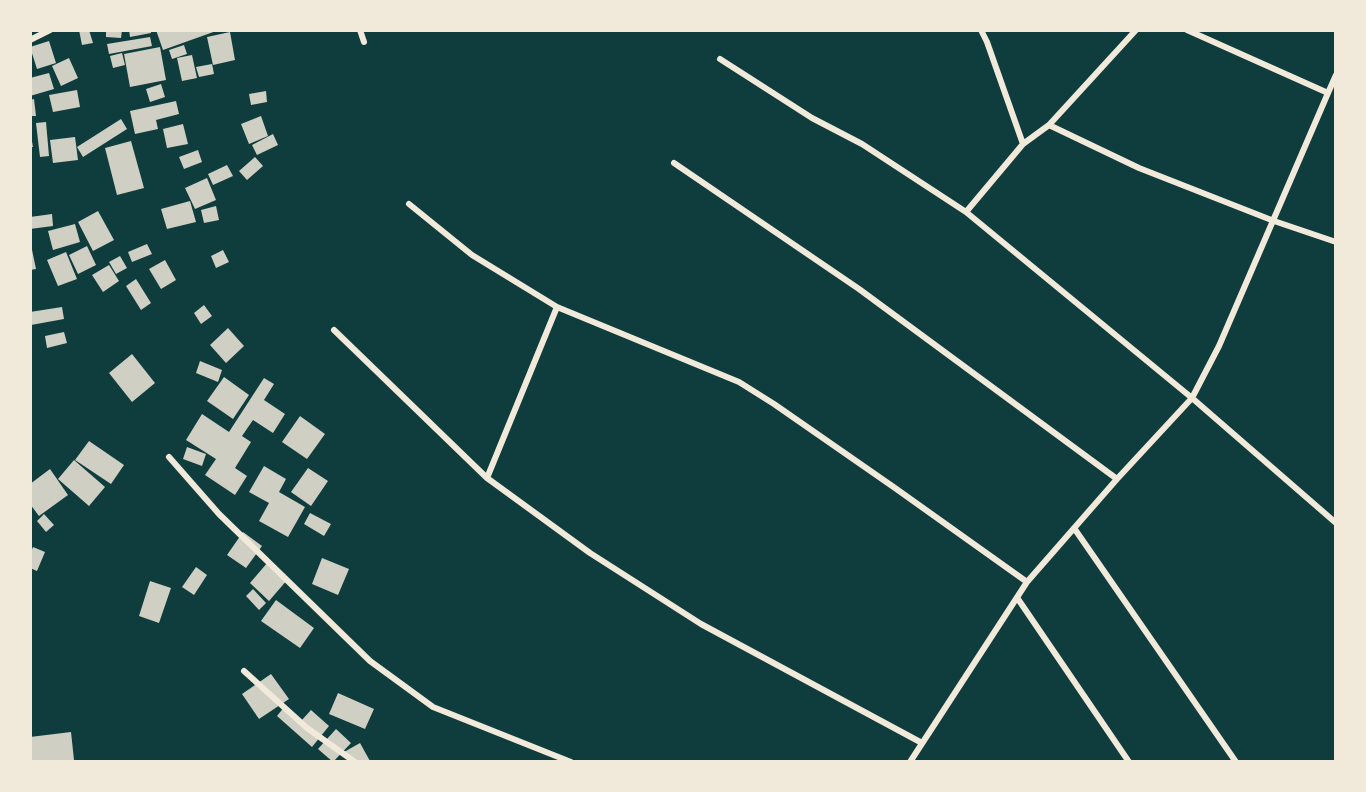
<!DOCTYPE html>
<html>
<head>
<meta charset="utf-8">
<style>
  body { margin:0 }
  #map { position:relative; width:1366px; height:792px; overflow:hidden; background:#0f3d3e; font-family:Figtree,sans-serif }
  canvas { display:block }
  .frame { position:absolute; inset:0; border:32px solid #f1e9da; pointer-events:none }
</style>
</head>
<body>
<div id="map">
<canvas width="1366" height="792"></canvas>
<div class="frame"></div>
</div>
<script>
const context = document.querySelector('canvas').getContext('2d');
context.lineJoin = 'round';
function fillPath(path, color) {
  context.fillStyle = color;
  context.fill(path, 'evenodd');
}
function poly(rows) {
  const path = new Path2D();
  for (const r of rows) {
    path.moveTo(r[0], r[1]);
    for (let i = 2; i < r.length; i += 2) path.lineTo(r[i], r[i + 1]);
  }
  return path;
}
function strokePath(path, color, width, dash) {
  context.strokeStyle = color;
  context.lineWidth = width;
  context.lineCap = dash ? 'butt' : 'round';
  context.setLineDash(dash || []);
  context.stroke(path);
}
fillPath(poly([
  [79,30,89,30,93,43,82,45],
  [106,30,122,30,121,38,106,37],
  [129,30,151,30,151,33,130,37],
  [156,30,219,30,163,50],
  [230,32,235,60,213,65,207,37],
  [150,37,152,46,109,54,107,44],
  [49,41,56,63,37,69,30,47],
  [184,45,187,54,172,59,169,50],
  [160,47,166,80,130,87,124,54],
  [122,53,125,65,113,68,110,56],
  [192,55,197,78,182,81,177,58],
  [69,58,78,78,61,86,52,66],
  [212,64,214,74,199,77,196,67],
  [49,73,54,89,30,96,30,78],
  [161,84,165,97,150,102,146,89],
  [77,90,80,107,53,112,49,95],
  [266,91,267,102,251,105,249,94],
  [34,99,36,116,30,116,30,100],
  [176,101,179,114,156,120,158,129,135,134,130,111],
  [261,116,268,136,249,144,241,124],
  [121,119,127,129,83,157,77,147],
  [46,122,49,156,40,157,36,123],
  [183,124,188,144,167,148,163,129],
  [30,130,33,147,30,147],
  [273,134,278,145,257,155,252,145],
  [75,137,78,160,53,163,50,140],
  [131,141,144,188,117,195,105,148],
  [198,150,202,162,184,169,179,157],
  [255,157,263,166,247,180,239,171],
  [227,165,233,176,213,185,208,174],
  [207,178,216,200,195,209,185,188],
  [190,201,196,222,167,229,161,209],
  [216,206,219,220,204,223,201,210],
  [98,211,114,240,93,251,78,222],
  [52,214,53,226,30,229,30,217],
  [75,224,80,242,53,250,48,231],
  [30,240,36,269,30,270],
  [147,244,152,254,132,262,128,252],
  [87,246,96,265,78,274,69,255],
  [223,250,229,262,216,268,211,256],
  [66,252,77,279,58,286,47,260],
  [120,256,127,268,116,274,109,262],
  [165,260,176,280,161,289,149,269],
  [109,265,119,281,103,292,92,275],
  [136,279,151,303,141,310,126,286],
  [204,305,212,316,201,324,194,313],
  [62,307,64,319,31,325,30,312],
  [228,328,244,346,226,363,210,345],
  [64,332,67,343,47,348,45,336],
  [132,354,155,383,132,402,109,373],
  [200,361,222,370,218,382,196,373],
  [224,377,249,395,233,419,207,401],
  [264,378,274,384,264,400,285,414,273,433,253,420,242,436,251,442,235,468,247,476,235,495,205,475,216,459,186,440,202,414,229,432],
  [300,416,325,434,307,459,282,442],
  [89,441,124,465,111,484,75,460],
  [187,447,206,454,202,466,183,459],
  [74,460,105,487,89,506,58,479],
  [264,466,286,479,279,492,305,507,288,537,259,521,269,503,249,492],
  [308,468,328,481,311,506,291,492],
  [50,469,68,495,39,516,30,504,30,484],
  [310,513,331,524,324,536,304,524],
  [44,514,54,525,46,532,37,521],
  [243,532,262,546,246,568,227,555],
  [33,547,45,552,37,571,30,568,30,555],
  [322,558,349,569,338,595,312,584],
  [268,562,288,579,269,601,250,583],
  [196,567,207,575,194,595,182,587],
  [150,581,171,588,159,623,139,616],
  [253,589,266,603,259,610,246,596],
  [276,600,314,628,300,648,261,621],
  [271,674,289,699,259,719,242,694],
  [338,693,374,709,365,729,329,714],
  [285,706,301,721,311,710,329,726,312,747,277,716],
  [336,729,351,743,333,762,318,749],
  [71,732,74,760,30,762,30,737],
  [360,743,370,761,349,762,344,752]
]), '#cfcfc3');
strokePath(poly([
  [360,30,364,42],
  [981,30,987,42,1023,144],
  [1136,30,1049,125,1023,144,966,212,1192,398,1336,523],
  [1187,30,1328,93,1336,75],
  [30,40,50,30],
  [720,59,812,118,862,144,966,212],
  [1049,125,1139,168,1274,221,1336,242],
  [674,163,859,289,1117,479],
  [409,204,472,255,557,307,739,382,774,404,895,488,1027,582],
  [334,330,487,478,590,553,701,624,922,743],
  [169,457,219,514,370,661,433,707,571,762],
  [487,478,557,307],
  [1074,528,1236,762],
  [1018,599,1129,762],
  [244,671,307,728,355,762],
  [910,762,1027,582,1117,479,1192,398,1219,346,1328,93]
]), '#f1e9da', 6);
</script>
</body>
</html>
